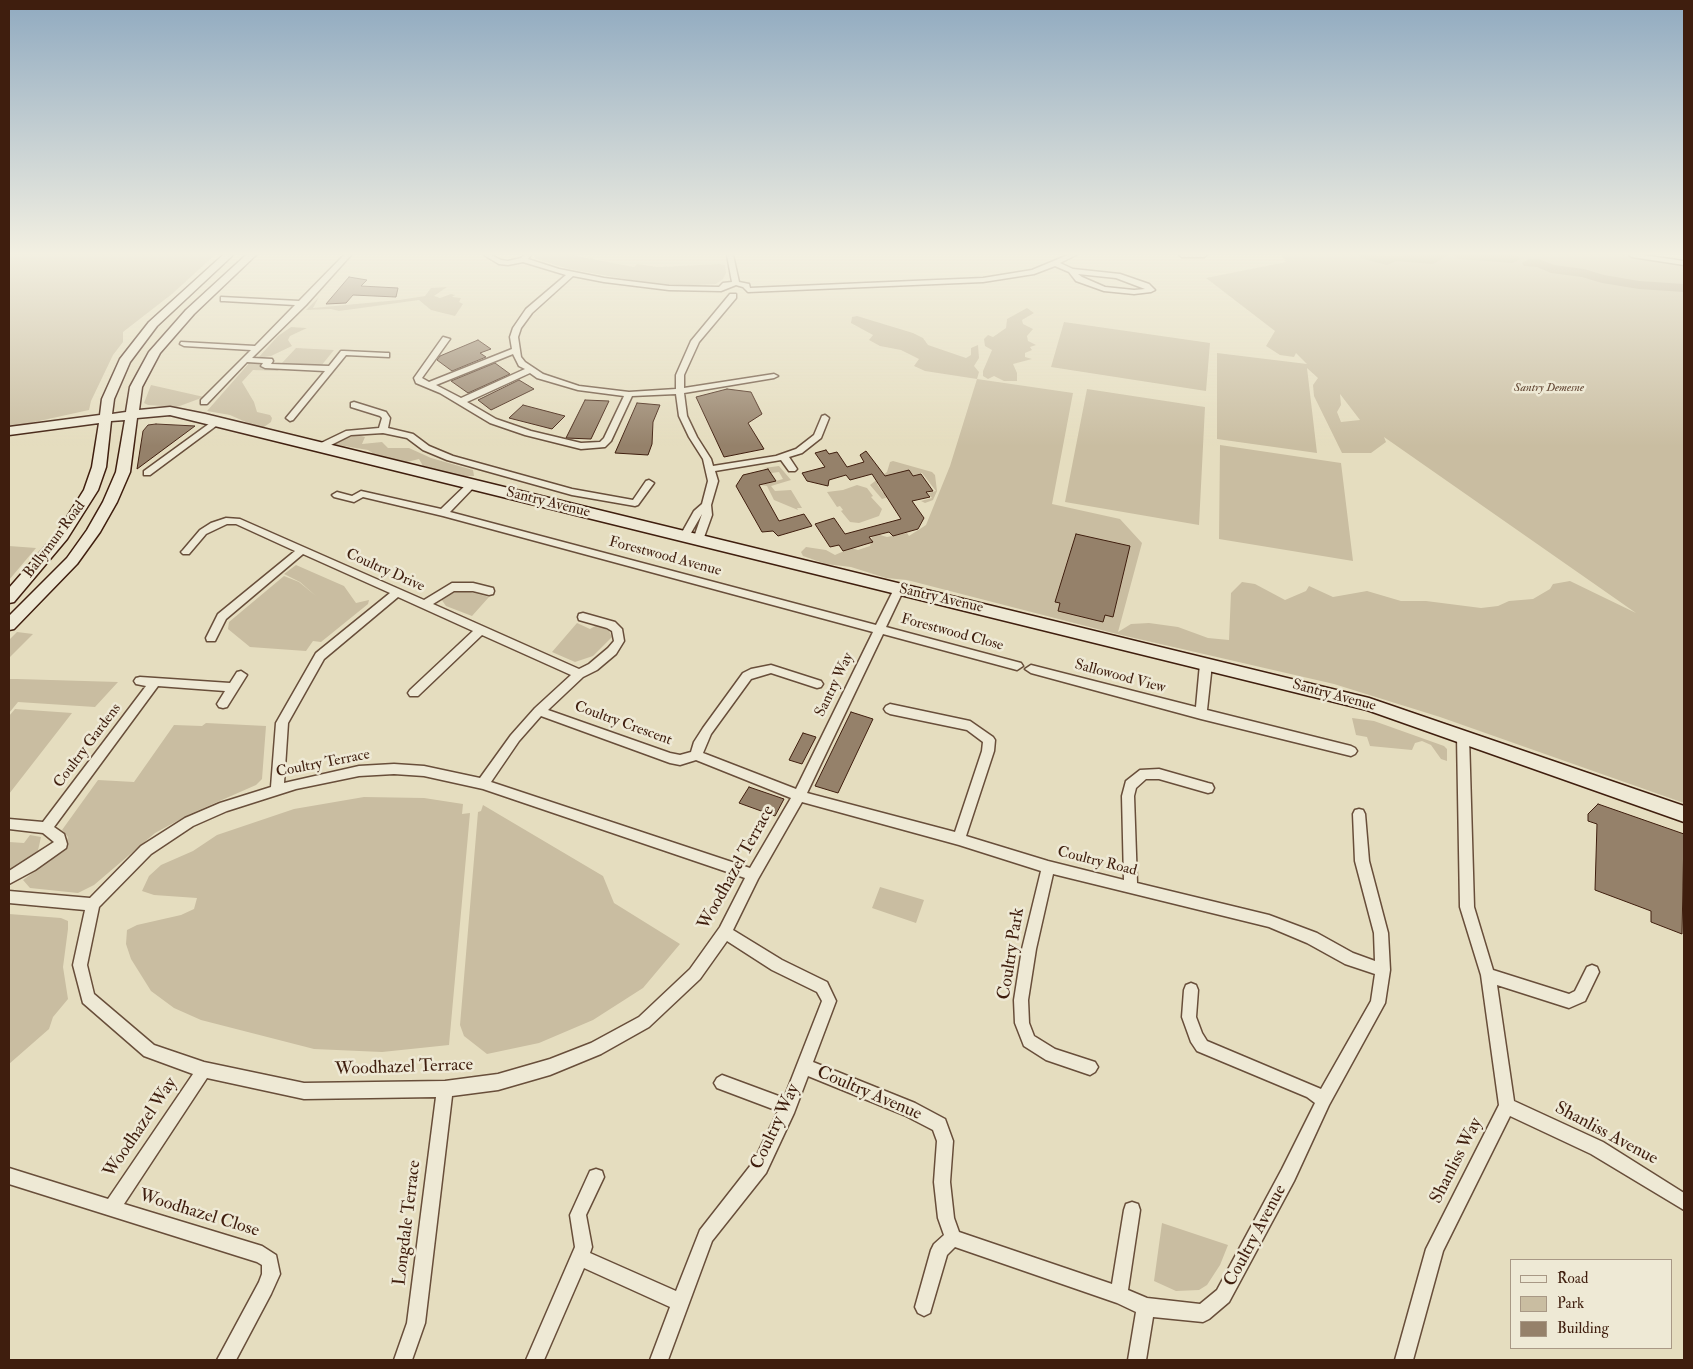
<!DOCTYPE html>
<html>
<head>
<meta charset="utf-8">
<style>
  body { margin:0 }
  #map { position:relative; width:1693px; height:1369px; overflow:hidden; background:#e5ddbf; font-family:"IM FELL Double Pica",serif }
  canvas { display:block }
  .frame { position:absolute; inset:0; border:10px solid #3f1e0e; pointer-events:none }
  .legend { position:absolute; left:1510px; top:1259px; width:162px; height:90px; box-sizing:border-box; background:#eee9d5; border:1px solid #a89885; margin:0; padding:6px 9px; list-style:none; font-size:15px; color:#3f1e0e }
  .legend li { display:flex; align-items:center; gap:10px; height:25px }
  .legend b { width:25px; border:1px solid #a89885 }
</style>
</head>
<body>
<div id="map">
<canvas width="1693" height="1369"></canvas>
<div class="frame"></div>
<ul class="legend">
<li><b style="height:6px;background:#eee9d5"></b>Road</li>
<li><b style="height:14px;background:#c9bda1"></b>Park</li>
<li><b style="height:14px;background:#95816a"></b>Building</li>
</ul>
</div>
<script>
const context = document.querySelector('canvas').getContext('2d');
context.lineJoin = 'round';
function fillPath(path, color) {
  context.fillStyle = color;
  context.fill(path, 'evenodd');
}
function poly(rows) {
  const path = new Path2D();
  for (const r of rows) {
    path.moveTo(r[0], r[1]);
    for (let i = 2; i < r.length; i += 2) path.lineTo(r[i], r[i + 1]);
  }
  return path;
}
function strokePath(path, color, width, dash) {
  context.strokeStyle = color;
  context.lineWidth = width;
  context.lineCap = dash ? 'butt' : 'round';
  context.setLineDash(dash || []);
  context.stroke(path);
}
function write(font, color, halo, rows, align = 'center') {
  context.font = font + ' "IM FELL Double Pica",serif';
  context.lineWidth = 5;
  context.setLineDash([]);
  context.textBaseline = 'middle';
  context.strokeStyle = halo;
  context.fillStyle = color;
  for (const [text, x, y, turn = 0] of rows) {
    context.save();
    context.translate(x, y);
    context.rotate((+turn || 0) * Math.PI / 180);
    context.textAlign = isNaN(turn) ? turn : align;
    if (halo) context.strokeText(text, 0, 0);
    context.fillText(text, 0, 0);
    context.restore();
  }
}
fillPath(poly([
  [9,255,215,255,172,294,123,332,123,342,113,355,91,401,89,410,12,427,9,426],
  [532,255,572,255,634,267,637,264,658,267,719,264,725,265,726,273,723,279,716,284,679,286,653,284,569,269,536,259],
  [1281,255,1623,255,1684,264,1684,271,1682,272,1684,272,1684,803,1440,717,1334,684,1117,634,907,580,886,578,851,567,826,564,803,556,801,552,806,547,826,550,835,555,851,548,858,550,870,546,872,537,881,532,880,535,887,537,907,533,909,536,926,525,950,466,977,379,925,371,914,366,919,359,901,350,880,346,869,340,873,335,851,323,852,317,857,316,913,333,923,338,928,345,966,358,971,355,971,348,978,345,979,358,974,366,979,372,977,379,1073,393,1052,504,1120,519,1142,543,1118,632,1131,624,1149,623,1178,627,1208,638,1229,640,1231,593,1242,582,1255,584,1285,600,1306,591,1309,586,1333,597,1367,591,1401,601,1426,601,1481,608,1498,606,1509,601,1533,599,1550,589,1553,584,1570,581,1636,613,1384,437,1386,442,1371,453,1342,453,1314,396,1313,385,1318,378,1307,368,1317,453,1217,439,1217,353,1307,364,1296,353,1294,357,1280,355,1266,346,1275,331,1206,278,1286,262],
  [1340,394,1360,420,1341,422,1337,412,1341,405],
  [447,287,434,296,440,298,451,294,455,295,452,297,461,298,459,302,463,304,455,316,431,310,419,300,339,311,331,309,306,310,319,297,313,308,399,300,425,296,431,288],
  [1027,308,1034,313,1022,320,1023,324,1033,329,1027,336,1028,341,1036,345,1030,347,1032,350,1025,353,1025,357,1032,359,1013,364,1017,373,1017,381,1004,381,994,376,988,379,983,376,983,371,992,350,985,346,984,339,988,335,993,337,1006,328,1007,319],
  [1064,322,1210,343,1206,391,1051,367],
  [291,327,307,328,290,336,288,340,292,346,271,356,258,358,278,336],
  [296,348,334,350,321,366,281,364],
  [251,361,263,362,279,371,253,370,242,382,254,402,257,412,270,415,272,418,271,422,264,427,252,427,248,423,230,415,207,411],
  [151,385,204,397,177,407,148,405,144,403],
  [1087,389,1205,407,1199,525,1065,502],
  [358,435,365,437,362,444,382,442,388,448,409,448,431,458,473,470,474,476,463,476,423,466,419,459,407,462,374,454,368,450,332,444,342,438],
  [1220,445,1341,463,1353,561,1219,539],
  [893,461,932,472,935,475,937,491,933,500,925,503,921,501,932,498,928,493,936,491,922,473,913,476,909,470,877,484,883,493,906,487,904,492,882,499,870,485,887,472,890,462],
  [779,466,791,480,771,486,775,491,791,490,802,508,797,508,798,510,774,500,767,486,761,485,783,479,779,472,771,473,769,469,764,468],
  [857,485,867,488,873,496,871,497,882,509,879,516,859,523,850,522,841,511,843,510,840,506,837,507,827,492,843,490],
  [9,546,36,548,9,580],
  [296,565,344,586,356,603,369,600,368,604,321,642,313,641,306,651,250,647,228,629,229,622,278,581,284,576,299,582,316,596,300,582,284,574],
  [460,589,489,597,472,616,446,606,441,599,445,593],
  [577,623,590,629,597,625,604,628,609,631,612,637,593,656,575,662,552,652],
  [17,632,33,634,9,658,9,640],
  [9,679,17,679,118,682,95,707,18,702,9,713],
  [15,709,72,713,9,794,9,716],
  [1352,718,1374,721,1444,746,1447,749,1447,761,1441,759,1431,745,1422,741,1415,743,1412,750,1370,746,1367,737,1356,735],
  [206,723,266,726,262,779,256,785,190,814,155,833,94,885,78,893,30,888,23,880,64,850,68,837,62,830,98,780,134,782,174,725,202,726],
  [364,797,424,798,463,804,462,814,470,813,449,1045,382,1052,314,1049,201,1020,174,1008,151,991,131,959,126,944,127,930,137,925,181,915,194,909,197,898,154,895,142,891,149,876,161,865,193,851,217,835,294,809],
  [483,805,603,876,614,903,680,944,643,988,593,1020,539,1043,487,1054,464,1036,460,1025,478,812,481,811],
  [30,835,41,837,37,855,9,874,9,842,24,843],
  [880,887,924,900,916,923,872,908],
  [9,914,61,918,68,921,68,929,63,967,68,999,53,1017,49,1029,9,1064],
  [1162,1223,1228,1245,1220,1265,1207,1285,1199,1290,1176,1291,1154,1281]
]), '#c9bda1');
fillPath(poly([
  [1359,255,1385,256,1449,255,1433,264,1396,261,1387,265,1360,258,1359,255],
  [1453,255,1507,255,1518,256,1520,259,1513,263,1459,259,1453,255],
  [1529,259,1539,259,1554,265,1584,269,1604,275,1639,281,1684,284,1684,292,1639,289,1602,283,1582,277,1551,273,1537,267,1524,266,1522,263,1529,259]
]), '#ad9c83');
const building = poly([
  [349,277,367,280,361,286,398,288,396,297,353,295,346,303,326,304,349,277],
  [478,340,491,349,480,353,486,357,452,371,437,360,440,356,478,340],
  [495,363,510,374,468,393,451,381,495,363],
  [519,380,534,389,491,410,478,400,519,380],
  [727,389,751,392,762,414,748,423,764,449,724,457,696,397,727,389],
  [585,400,609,401,591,439,566,438,585,400],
  [637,403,660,405,653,422,652,444,648,455,615,453,637,403],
  [523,405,565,416,552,429,509,418,523,405],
  [156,424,195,426,137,469,143,431,148,425,156,424],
  [826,450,829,454,837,452,847,467,864,462,860,455,866,451,885,476,909,470,913,476,921,474,933,491,926,492,930,497,912,501,924,518,918,529,893,536,889,532,869,537,873,542,843,551,839,545,830,547,815,524,834,518,845,534,901,519,872,474,850,480,846,475,829,480,828,486,807,481,802,473,825,467,815,453,826,450],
  [768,469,776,481,759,485,779,521,804,514,812,526,778,536,773,531,762,532,736,486,743,475,768,469],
  [1076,534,1130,546,1113,617,1105,615,1103,622,1058,611,1060,603,1055,602,1076,534],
  [851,712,873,719,838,793,815,786,851,712],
  [803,733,816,737,802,764,789,760,803,733],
  [749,787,784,799,775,816,739,803,749,787],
  [1598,804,1684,834,1682,934,1651,922,1651,911,1595,890,1597,824,1588,821,1588,814,1598,804]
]);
fillPath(building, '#95816a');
strokePath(building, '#3f1e0e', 1);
const street = poly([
  [344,255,351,255,306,305,252,358,272,359,273,361,271,364,329,366,341,351,344,351,386,353,389,353,389,357,346,355,293,420,290,421,286,418,325,371,265,368,261,366,263,363,247,362,207,404,201,404,201,400,251,350,184,346,180,344,181,342,255,346,295,305,224,301,221,301,221,297,299,301,344,255],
  [484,255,491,255,501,260,508,261,521,258,524,255,531,255,528,259,559,269,604,278,669,286,719,287,723,283,732,282,727,255,733,255,739,282,749,284,750,288,983,278,1032,270,1068,255,1076,255,1060,263,1073,269,1120,274,1149,284,1155,290,1151,292,1134,294,1104,291,1076,281,1069,272,1055,266,1034,274,983,282,748,292,743,287,736,285,721,291,669,290,604,282,573,276,532,313,521,328,518,337,521,357,525,362,543,374,579,386,629,392,676,389,676,375,691,341,730,294,736,294,736,298,699,342,684,375,684,388,774,374,778,376,774,378,684,393,687,416,697,437,711,459,713,466,776,456,796,449,814,435,822,416,825,415,829,418,821,438,802,453,789,457,797,469,795,471,789,471,781,460,715,471,718,481,711,505,712,515,703,540,698,543,693,540,702,514,688,538,682,538,680,536,694,511,702,504,708,481,703,459,689,437,679,416,676,394,632,396,611,441,605,447,581,449,525,435,490,423,440,393,416,383,414,378,443,337,450,339,422,378,429,382,512,349,510,337,513,328,526,309,566,275,523,262,508,265,499,264,484,255],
  [1078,274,1116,278,1145,289,1134,290,1105,287,1082,277,1078,274],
  [513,354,519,366,525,369,461,398,436,385,513,354],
  [530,373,537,378,578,390,624,396,604,438,600,442,581,443,531,431,496,419,467,402,530,373],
  [1179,255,1207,255,1204,257,1182,257,1179,255],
  [1629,255,1643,255,1684,261,1684,265,1632,257,1629,255],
  [354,402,386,412,390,418,388,428,413,434,429,446,453,456,572,489,633,500,646,481,649,480,654,483,638,505,635,506,572,495,447,460,423,450,407,438,383,433,351,435,325,448,319,448,319,444,346,431,379,428,382,418,380,416,351,407,351,403,354,402],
  [217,418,221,421,220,423,150,475,144,475,144,471,217,418],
  [472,481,477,484,475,486,450,512,876,625,894,589,899,585,904,589,886,627,1021,663,1023,666,1017,670,883,634,807,793,955,832,982,751,983,742,967,730,890,714,886,712,884,709,886,706,890,704,970,721,993,737,995,740,994,751,966,836,1048,861,1124,880,1122,796,1126,781,1140,770,1159,769,1208,783,1212,784,1214,788,1212,792,1208,793,1159,779,1146,779,1136,788,1134,796,1137,883,1269,915,1317,933,1353,953,1375,961,1374,933,1355,861,1353,814,1355,810,1359,809,1363,810,1365,814,1369,861,1388,933,1390,970,1385,1003,1329,1105,1294,1181,1229,1302,1209,1319,1203,1322,1153,1317,1146,1360,1128,1360,1136,1312,1117,1303,955,1247,947,1255,930,1313,924,1316,918,1313,915,1307,931,1250,934,1244,944,1235,938,1218,934,1182,937,1141,933,1130,904,1115,808,1076,794,1113,766,1173,712,1241,668,1360,650,1360,670,1307,584,1268,544,1360,526,1360,575,1247,570,1215,590,1171,596,1169,602,1171,604,1177,586,1215,592,1247,590,1253,676,1291,700,1230,754,1161,778,1111,717,1088,714,1083,717,1078,722,1075,784,1098,822,1001,817,992,772,970,727,941,700,979,649,1027,601,1054,550,1075,498,1090,452,1096,425,1323,412,1360,394,1360,407,1323,436,1097,304,1099,207,1078,124,1204,262,1246,276,1255,280,1274,271,1294,236,1360,217,1360,259,1282,262,1274,262,1265,257,1262,9,1184,9,1168,108,1199,193,1074,144,1056,83,1003,73,965,85,910,9,903,9,891,90,898,141,846,185,818,220,803,271,787,276,723,316,653,390,593,303,554,226,619,215,641,207,641,206,638,218,614,295,551,236,524,227,524,206,534,189,554,183,554,181,552,183,550,200,530,211,523,226,518,240,519,424,600,452,583,473,583,493,588,494,591,493,594,489,595,473,591,454,591,433,604,579,669,589,664,608,648,614,641,612,631,607,628,579,620,578,617,579,614,583,613,615,622,622,629,624,641,616,654,597,670,583,677,548,710,670,753,680,755,691,752,694,742,703,728,743,673,751,669,771,665,821,681,823,684,821,687,817,688,771,673,751,679,711,734,703,753,796,789,873,632,443,516,363,497,354,502,334,497,332,495,337,492,352,496,361,491,441,509,469,482,472,481],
  [398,597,473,631,410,690,408,693,410,696,418,696,482,635,571,675,535,708,511,735,480,778,424,766,394,764,359,766,284,783,288,723,324,659,398,597],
  [541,716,670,763,680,765,696,760,791,798,750,868,491,782,519,741,541,716],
  [394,774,424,776,483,789,745,878,720,927,690,969,639,1017,591,1043,550,1059,498,1074,445,1081,304,1083,204,1062,154,1045,94,994,87,965,99,907,151,854,193,826,227,811,296,789,359,776,394,774],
  [802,802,959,845,1041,871,1022,949,1014,1000,1015,1023,1024,1046,1046,1060,1090,1075,1095,1072,1098,1067,1095,1062,1055,1049,1034,1036,1029,1023,1028,1000,1036,949,1053,874,1269,927,1307,943,1345,964,1375,974,1371,1001,1321,1089,1207,1041,1202,1033,1196,1017,1198,990,1196,985,1191,983,1186,985,1184,990,1182,1017,1191,1042,1197,1051,1307,1097,1315,1103,1282,1169,1217,1290,1200,1304,1147,1298,1128,1290,1140,1210,1138,1204,1132,1202,1126,1204,1124,1210,1112,1284,959,1232,954,1218,950,1182,953,1141,945,1119,915,1103,813,1062,836,1001,827,982,782,960,733,930,758,879,802,802],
  [1206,660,1212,664,1207,710,1351,746,1355,748,1357,751,1355,754,1351,756,1201,719,1031,673,1025,669,1031,665,1196,707,1200,664,1206,660],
  [241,671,247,675,227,707,223,708,219,707,217,704,225,691,158,686,54,827,64,834,67,844,66,848,35,870,9,884,9,871,54,842,43,833,9,829,9,819,43,822,146,686,136,684,134,681,136,678,140,677,230,683,237,672,241,671],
  [1463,731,1467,733,1469,736,1474,907,1493,970,1569,994,1575,991,1587,967,1592,965,1597,967,1599,972,1585,1001,1569,1008,1497,985,1514,1101,1603,1142,1684,1193,1684,1210,1591,1154,1510,1116,1443,1251,1413,1360,1395,1360,1426,1249,1499,1105,1481,975,1460,907,1457,736,1459,733,1463,731]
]);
const secondary = poly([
  [223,255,233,255,157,326,130,362,114,399,112,414,126,412,130,387,149,352,186,310,246,255,256,255,194,314,160,353,142,387,139,410,170,407,205,414,1369,698,1684,806,1684,822,1367,710,170,415,137,418,130,472,117,502,100,532,77,564,14,629,9,630,9,616,67,558,87,530,103,502,116,472,125,420,111,421,106,467,98,490,67,539,14,602,9,603,9,588,57,533,84,490,92,467,99,423,9,435,9,427,100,415,102,399,120,359,149,322,223,255]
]);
strokePath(street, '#684e3a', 3);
strokePath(secondary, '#3f1e0e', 3);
fillPath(street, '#eee9d5');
fillPath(secondary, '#eee9d5');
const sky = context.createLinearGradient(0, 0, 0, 446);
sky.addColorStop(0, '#90aac0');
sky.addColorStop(0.57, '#f3f0e2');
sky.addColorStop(1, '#f3f0e200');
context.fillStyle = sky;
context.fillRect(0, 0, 1693, 446);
write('italic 12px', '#624633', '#eee9d5', [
  ["Santry Demesne",1549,388]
]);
write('15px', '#3f1e0e', '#eee9d5', [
  ["Santry Avenue",548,503,14],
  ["Ballymun Road",55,540,-53],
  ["Forestwood Avenue",665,557,15],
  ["Coultry Drive",385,571,24],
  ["Santry Avenue",941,599,13],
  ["Forestwood Close",952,633,15],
  ["Sallowood View",1120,677,15],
  ["Santry Way",835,685,-64],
  ["Santry Avenue",1334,696,15],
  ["Coultry Crescent",623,724,20],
  ["Coultry Gardens",88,746,-53],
  ["Coultry Terrace",323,764,-11],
  ["Coultry Road",1097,862,14]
]);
write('18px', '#3f1e0e', '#eee9d5', [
  ["Woodhazel Terrace",737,868,-61],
  ["Coultry Park",1012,954,-81],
  ["Woodhazel Terrace",404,1068,-2],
  ["Coultry Avenue",869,1094,23],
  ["Coultry Way",776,1127,-65],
  ["Woodhazel Way",141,1128,-56],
  ["Shanliss Avenue",1606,1134,28],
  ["Shanliss Way",1457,1161,-63],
  ["Woodhazel Close",199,1214,17],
  ["Longdale Terrace",408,1223,-83],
  ["Coultry Avenue",1256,1236,-62]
]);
</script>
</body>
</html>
